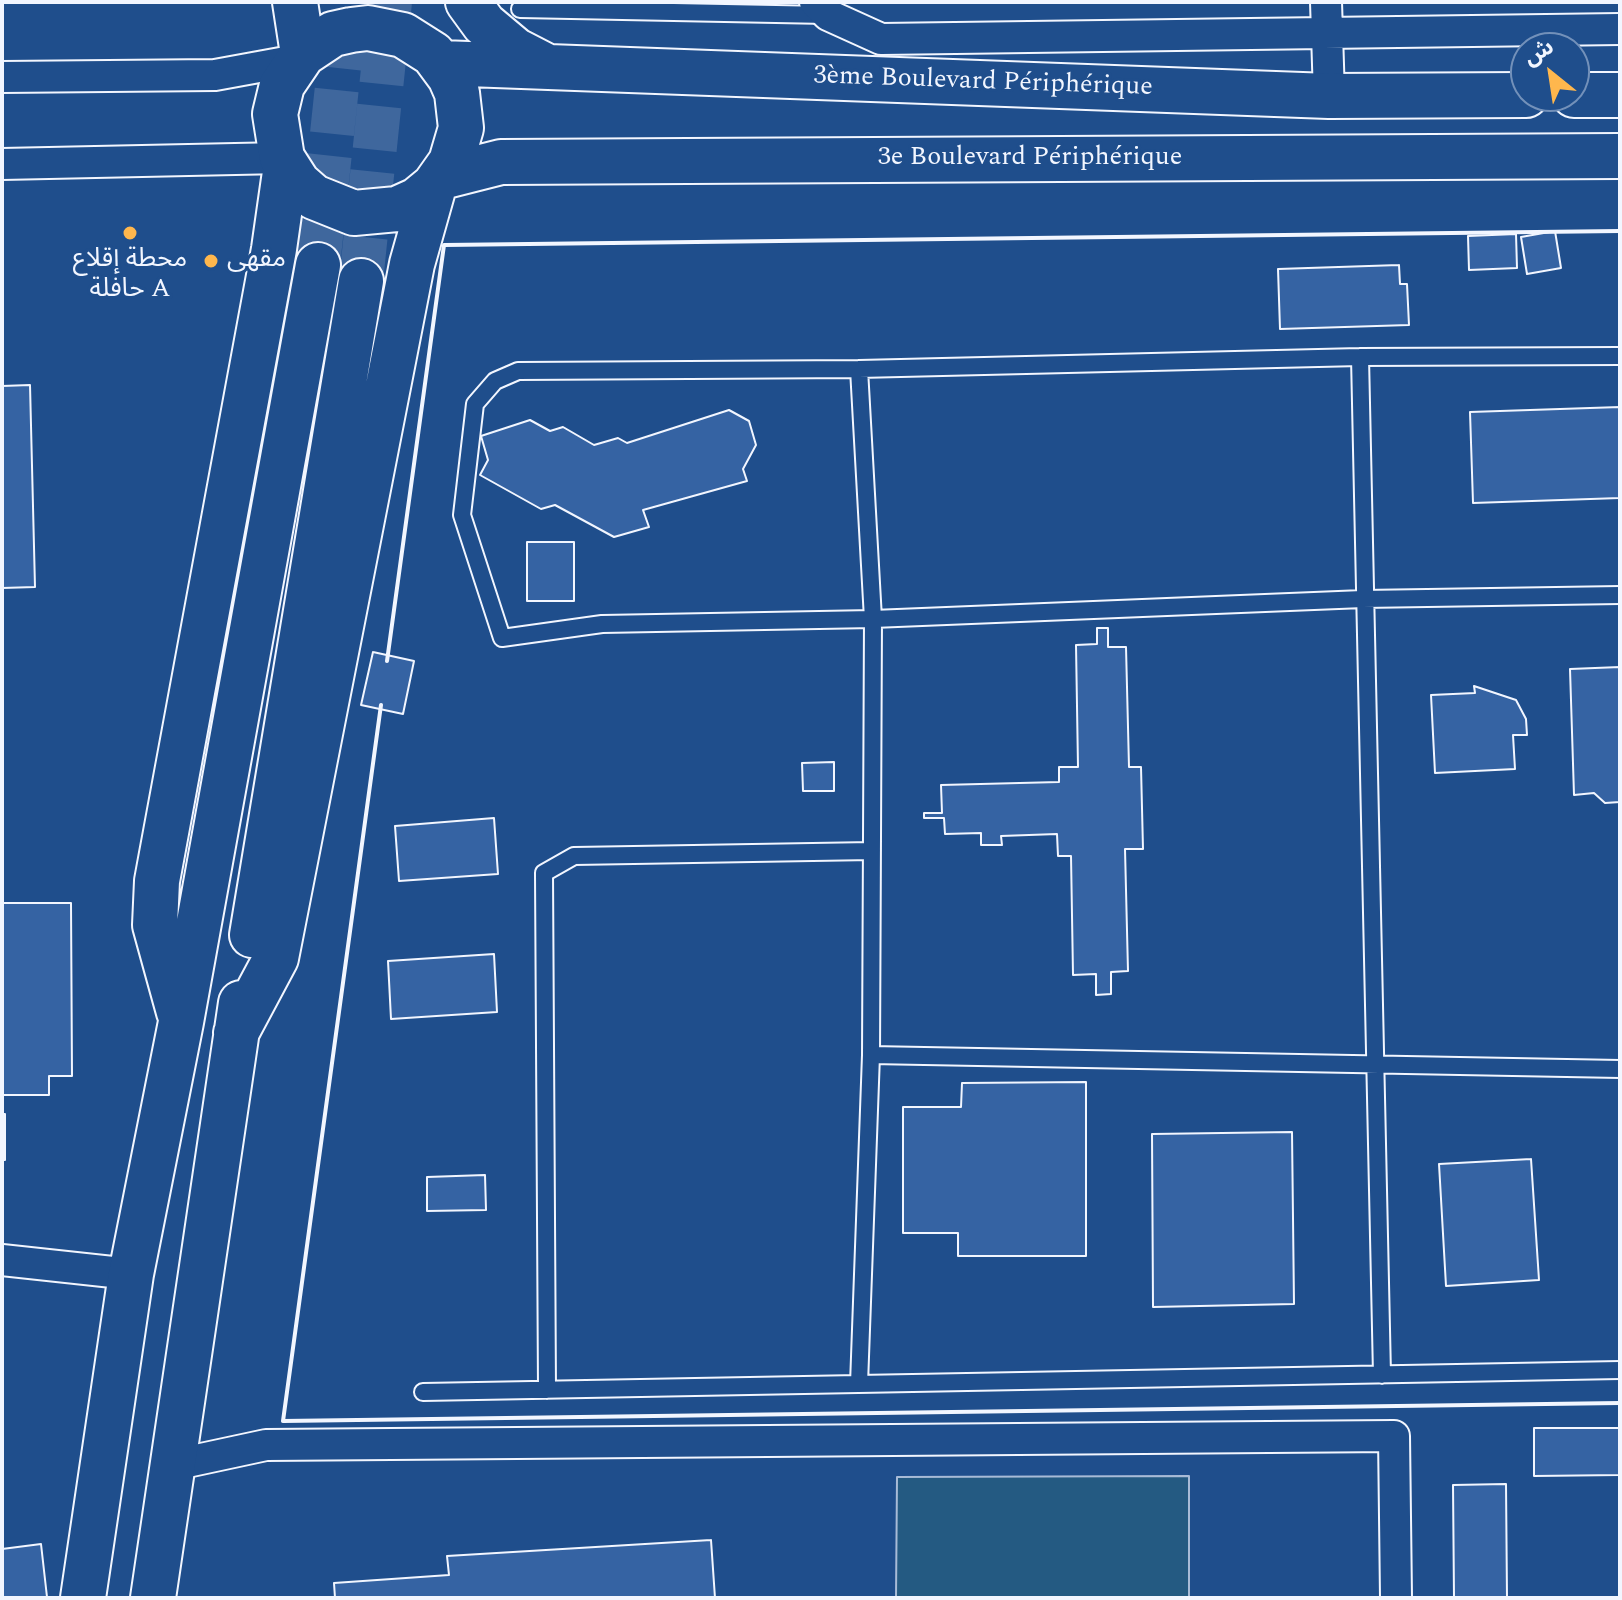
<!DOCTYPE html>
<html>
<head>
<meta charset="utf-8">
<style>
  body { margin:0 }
  #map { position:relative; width:1622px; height:1600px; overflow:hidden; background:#1f4e8c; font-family:Spectral,"Noto Sans Arabic",serif }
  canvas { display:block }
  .frame { position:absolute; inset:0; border:4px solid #f2f6ff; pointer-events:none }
  .north { position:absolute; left:1510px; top:32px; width:80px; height:80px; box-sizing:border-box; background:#1f4e8c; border:2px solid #7391ba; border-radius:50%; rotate:330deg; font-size:22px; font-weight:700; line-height:32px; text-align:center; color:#f2f6ff }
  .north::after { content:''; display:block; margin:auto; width:28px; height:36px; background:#ffb74d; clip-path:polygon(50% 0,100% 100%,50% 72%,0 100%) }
</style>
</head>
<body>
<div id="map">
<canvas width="1622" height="1600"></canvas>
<div class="frame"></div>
<div class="north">ش</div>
</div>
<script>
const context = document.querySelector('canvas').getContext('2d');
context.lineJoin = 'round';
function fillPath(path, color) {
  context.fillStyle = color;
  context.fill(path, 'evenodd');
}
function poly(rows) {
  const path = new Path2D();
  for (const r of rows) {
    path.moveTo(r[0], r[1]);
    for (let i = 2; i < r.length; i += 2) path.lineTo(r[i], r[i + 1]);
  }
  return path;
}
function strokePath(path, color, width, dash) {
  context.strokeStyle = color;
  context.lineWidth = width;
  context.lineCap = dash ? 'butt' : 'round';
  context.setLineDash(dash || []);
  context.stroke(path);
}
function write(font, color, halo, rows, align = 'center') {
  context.font = font + ' Spectral,"Noto Sans Arabic",serif';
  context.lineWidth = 6;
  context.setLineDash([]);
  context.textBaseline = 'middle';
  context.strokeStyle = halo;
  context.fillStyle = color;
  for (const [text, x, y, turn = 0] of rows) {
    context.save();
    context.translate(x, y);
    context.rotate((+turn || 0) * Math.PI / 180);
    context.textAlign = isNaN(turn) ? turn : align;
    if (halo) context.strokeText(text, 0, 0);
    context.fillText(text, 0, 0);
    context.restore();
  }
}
const green = poly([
  [1189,1476,1189,1598,896,1598,897,1477,1189,1476]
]);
fillPath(green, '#245a82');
strokePath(green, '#a8bbd7', 2);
const building = poly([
  [1555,231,1561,268,1527,274,1521,237,1555,231],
  [1516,234,1517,268,1469,270,1468,236,1516,234],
  [1399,265,1400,284,1407,284,1409,325,1280,329,1278,269,1399,265],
  [30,385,35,587,2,588,2,386,30,385],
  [1620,407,1620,498,1473,503,1470,412,1620,407],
  [729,410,749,421,756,445,743,469,747,481,643,510,649,527,614,537,555,505,541,509,480,475,488,460,481,436,530,420,550,431,563,427,594,445,618,438,627,443,729,410],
  [527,542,574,542,574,601,527,601,527,542],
  [1097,628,1108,628,1108,647,1126,647,1129,767,1141,767,1143,849,1125,849,1128,971,1111,972,1111,994,1096,995,1096,974,1073,975,1071,856,1058,856,1057,834,1001,836,1002,845,981,845,981,833,945,834,944,818,924,818,924,813,942,813,941,785,1059,782,1059,767,1078,767,1076,645,1097,644,1097,628],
  [373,652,414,661,403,714,361,705,373,652],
  [1620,667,1620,802,1605,803,1594,793,1574,795,1570,669,1620,667],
  [1474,686,1516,700,1526,719,1527,735,1513,735,1515,769,1435,773,1431,695,1475,693,1474,686],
  [834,762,834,791,803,791,802,763,834,762],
  [494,818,498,874,399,881,395,826,494,818],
  [2,903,71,903,72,1076,49,1076,49,1095,2,1095,2,903],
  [494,954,497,1012,391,1019,388,961,494,954],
  [1086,1082,1086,1256,958,1256,958,1233,903,1233,903,1107,961,1107,962,1083,1086,1082],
  [2,1114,5,1114,5,1160,2,1160,2,1114],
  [1292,1132,1294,1304,1153,1307,1152,1134,1292,1132],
  [1531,1159,1539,1280,1446,1286,1439,1164,1531,1159],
  [485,1175,486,1210,427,1211,427,1177,485,1175],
  [1534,1428,1620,1428,1620,1475,1534,1476,1534,1428],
  [1506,1484,1507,1598,1454,1598,1453,1485,1506,1484],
  [711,1540,715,1598,335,1598,334,1583,449,1575,447,1556,711,1540],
  [41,1544,47,1597,2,1598,2,1549,41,1544]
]);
fillPath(building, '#3563a3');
strokePath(building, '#f2f6ff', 2);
strokePath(poly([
  [318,265,346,2],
  [361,281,390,2]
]), '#3f679d', 44, [44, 22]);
const service = poly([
  [520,9,827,15],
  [1620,356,1360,357,859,369,518,371,495,381,475,404,462,515,502,638,602,624,873,619,1363,599,1620,595],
  [1360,357,1382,1375],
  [859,369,873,619,871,1055,859,1384],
  [871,1055,1620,1069],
  [547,1390,544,873,574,856,872,851],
  [423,1392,1620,1370]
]);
const minor = poly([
  [815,2,828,15,881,39,1620,29],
  [1326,2,1329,96],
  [2,77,215,75,297,60],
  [2,164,282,158],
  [2,1260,131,1274],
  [173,1465,266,1445,1394,1436,1396,1598]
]);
const trunk = poly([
  [295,2,303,54],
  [468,2,484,24,515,50,548,67],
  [441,63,1329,96,1526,95],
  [1574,95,1620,95],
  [442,177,501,162,1620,156],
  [252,935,361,281],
  [179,1012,155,925,157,881,274,249,286,165],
  [236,1033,276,958,412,264,434,186,451,162,461,128,457,93,450,77,433,54,403,35,368,28,351,30,333,34,303,54,282,85,275,114,282,158,298,183,314,197,354,213,397,209,417,200,434,186],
  [83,1598,131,1274,181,1022,318,265],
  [153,1598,241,1003]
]);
strokePath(service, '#f2f6ff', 20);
strokePath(minor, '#f2f6ff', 34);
strokePath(trunk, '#f2f6ff', 48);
strokePath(service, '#1f4e8c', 16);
strokePath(minor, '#1f4e8c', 30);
strokePath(trunk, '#1f4e8c', 44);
strokePath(poly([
  [387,661,444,245,1620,231],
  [381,705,283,1421,1620,1403]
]), '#f2f6ff', 4);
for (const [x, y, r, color] of [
  [130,233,8,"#ffb74d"],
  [211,261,8,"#ffb74d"]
]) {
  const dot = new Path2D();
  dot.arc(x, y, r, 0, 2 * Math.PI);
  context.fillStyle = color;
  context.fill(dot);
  strokePath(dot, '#1f4e8c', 3);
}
write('26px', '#f2f6ff', '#1f4e8c', [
  ["3ème Boulevard Périphérique",983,83,2],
  ["3e Boulevard Périphérique",1030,159]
]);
write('26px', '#f2f6ff', '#1f4e8c', [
  ["محطة إقلاع",130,261],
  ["حافلة A",130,291],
  ["مقهى",227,261,"left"]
]);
</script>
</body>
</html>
